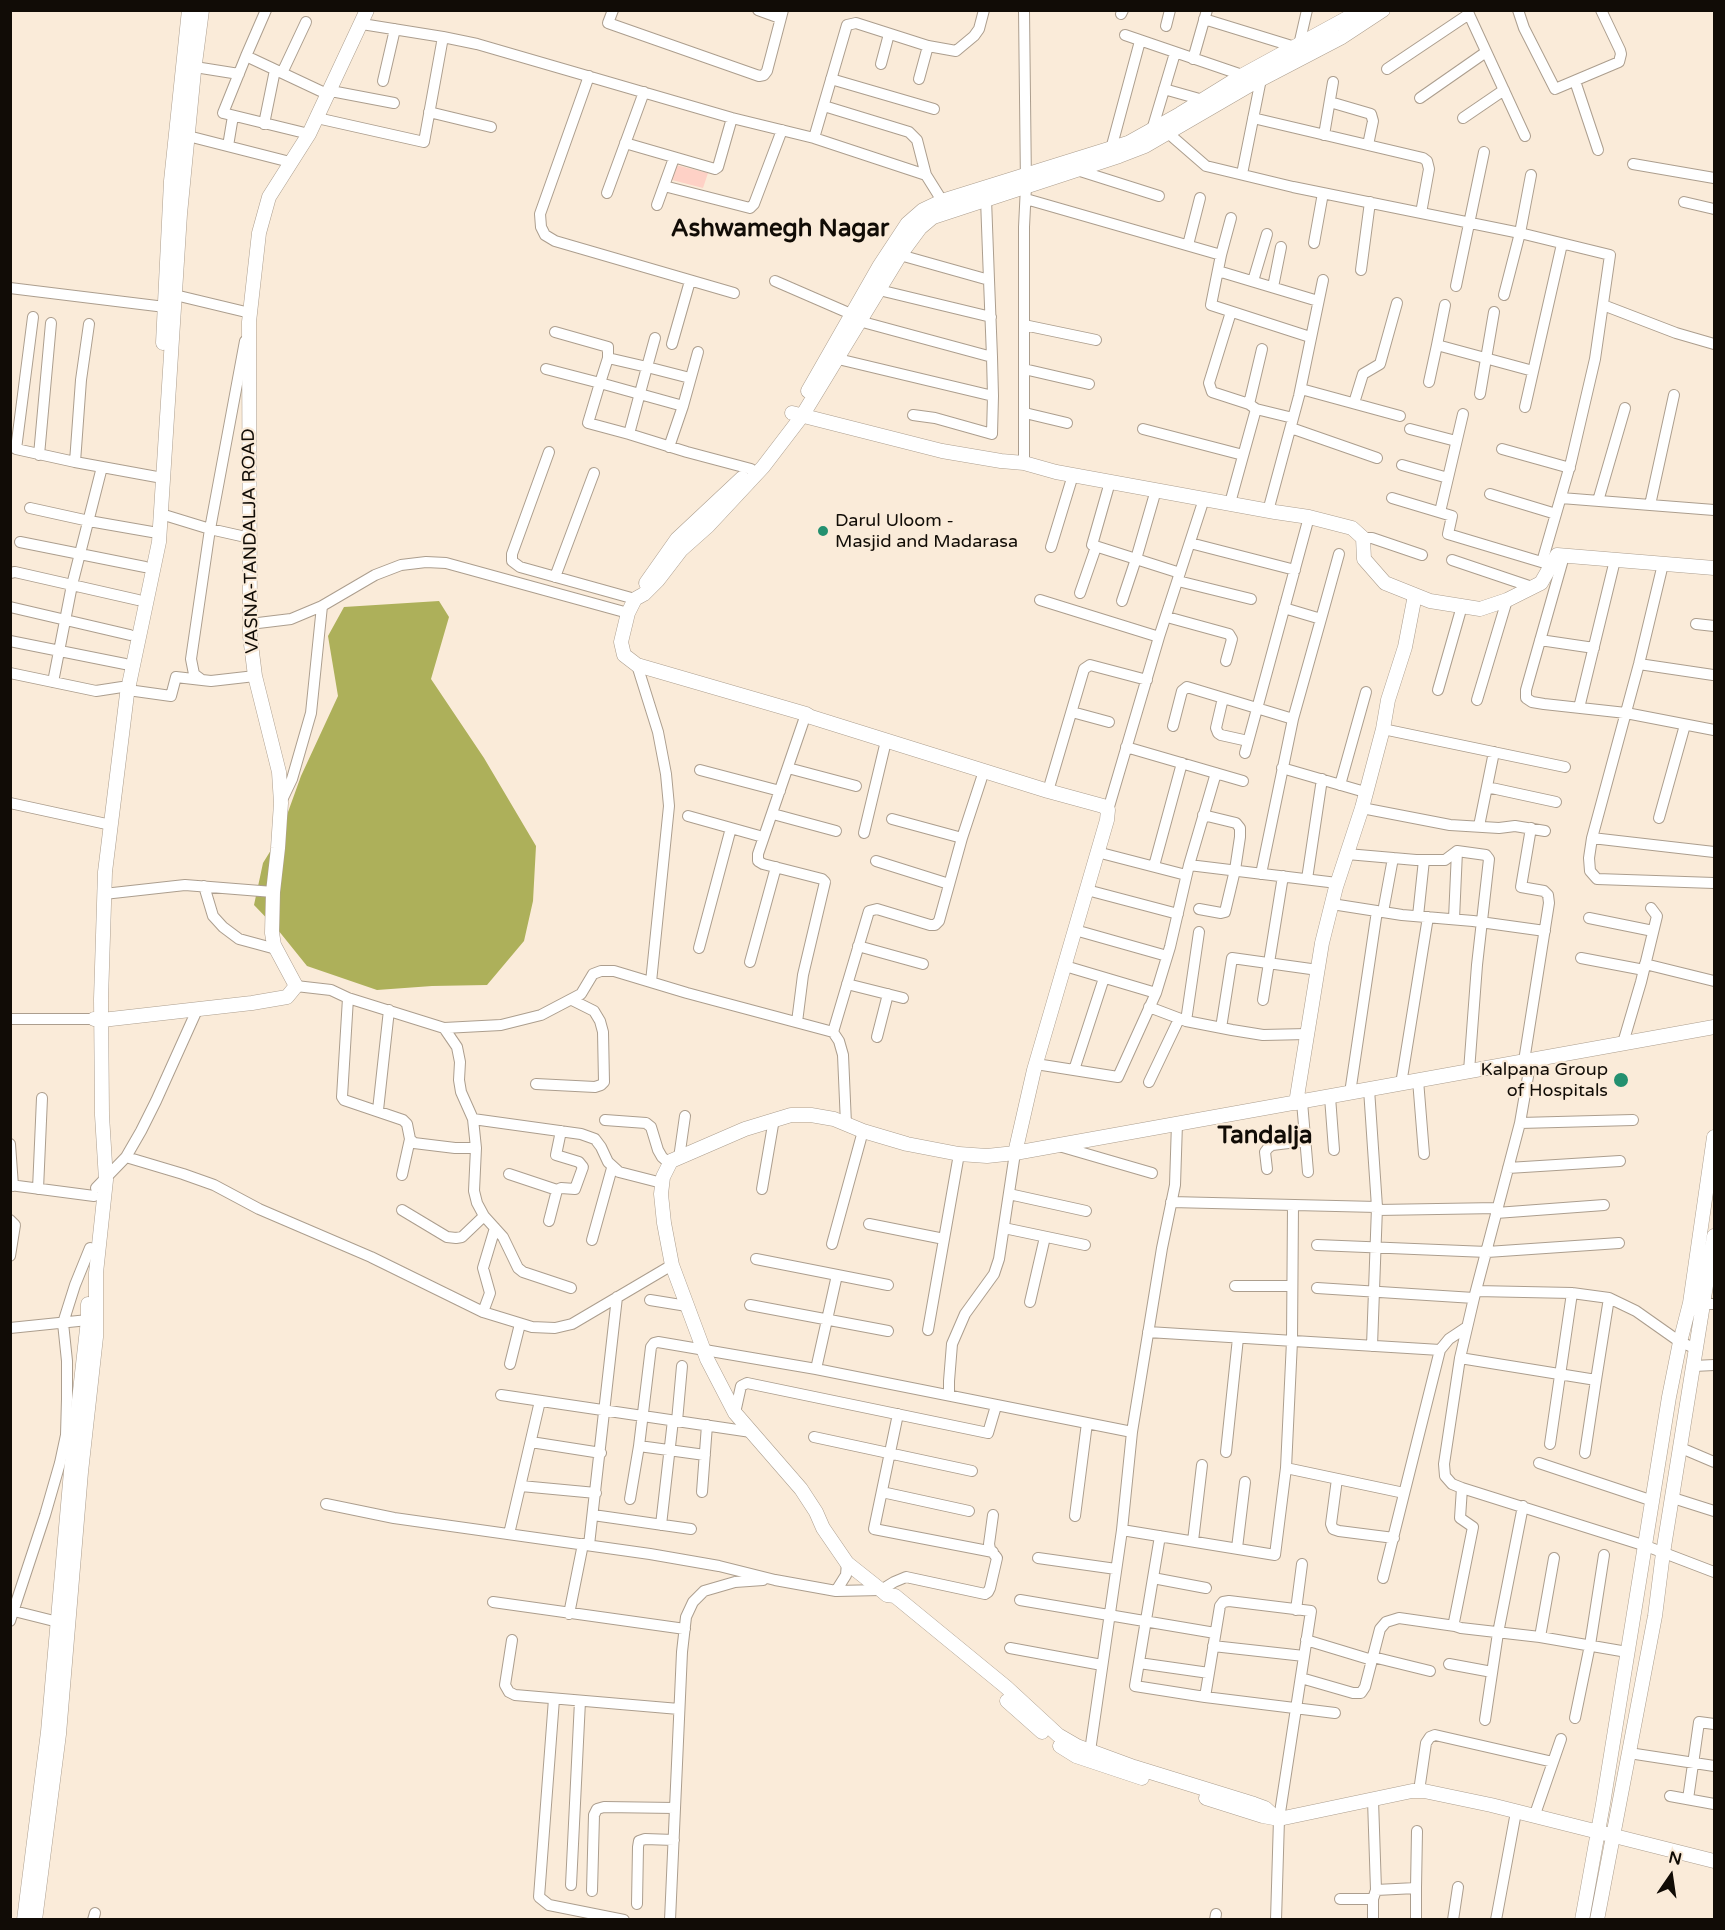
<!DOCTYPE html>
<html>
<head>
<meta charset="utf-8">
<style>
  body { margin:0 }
  #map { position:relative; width:1725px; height:1930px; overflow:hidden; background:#faebd9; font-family:"Varela Round",sans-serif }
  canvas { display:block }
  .frame { position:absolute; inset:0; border:12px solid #110c06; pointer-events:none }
  .north { position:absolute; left:1641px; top:1846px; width:60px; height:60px; -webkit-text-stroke:4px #faebd9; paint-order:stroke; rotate:13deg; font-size:16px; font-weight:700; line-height:24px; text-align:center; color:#110c06 }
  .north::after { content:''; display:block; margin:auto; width:21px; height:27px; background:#110c06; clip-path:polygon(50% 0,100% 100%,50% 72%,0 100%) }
</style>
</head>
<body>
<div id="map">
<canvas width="1725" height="1930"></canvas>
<div class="frame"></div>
<div class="north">N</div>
</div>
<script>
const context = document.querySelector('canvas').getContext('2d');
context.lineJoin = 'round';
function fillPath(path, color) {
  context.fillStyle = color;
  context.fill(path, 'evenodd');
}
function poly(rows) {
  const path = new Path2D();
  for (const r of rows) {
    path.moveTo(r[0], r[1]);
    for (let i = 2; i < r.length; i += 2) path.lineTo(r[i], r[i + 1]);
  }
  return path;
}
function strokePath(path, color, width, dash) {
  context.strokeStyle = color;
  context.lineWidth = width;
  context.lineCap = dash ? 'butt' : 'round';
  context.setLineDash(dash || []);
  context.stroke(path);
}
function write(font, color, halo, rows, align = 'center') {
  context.font = font + ' "Varela Round",sans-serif';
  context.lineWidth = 4.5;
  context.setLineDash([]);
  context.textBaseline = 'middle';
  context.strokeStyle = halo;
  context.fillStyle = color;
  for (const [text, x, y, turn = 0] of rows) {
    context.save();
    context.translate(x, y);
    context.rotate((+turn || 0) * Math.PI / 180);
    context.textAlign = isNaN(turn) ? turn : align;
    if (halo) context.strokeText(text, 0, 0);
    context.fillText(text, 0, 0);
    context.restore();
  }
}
fillPath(poly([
  [676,165,708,173,703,188,672,180]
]), '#fed1c6');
fillPath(poly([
  [439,601,449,617,431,679,484,758,536,846,533,901,524,941,487,985,432,986,377,990,307,966,278,930,254,905,263,863,279,837,301,776,338,696,328,636,344,607]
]), '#adb05a');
const minor = poly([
  [266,10,246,56,329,95],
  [613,10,608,23,759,76,764,75,767,71,783,10],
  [758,10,780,18],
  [1467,10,1525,136],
  [1518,10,1524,28,1555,89,1619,62,1621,54,1620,50,1601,10],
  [1121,14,1123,10],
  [1204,19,1295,47],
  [362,24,443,37,477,44,732,118,814,138],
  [1166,26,1170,10],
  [1125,35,1248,77],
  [1299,45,1307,10],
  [246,56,223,113,309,134],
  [1193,59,1207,10],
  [881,64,889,34],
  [195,67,239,74],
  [1387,69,1469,14],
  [282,73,306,22],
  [589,76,540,214,541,227,545,235,555,241,734,293],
  [831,79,934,109],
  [919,79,928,46],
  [383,81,395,29],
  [1575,81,1598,150],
  [1164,89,1203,100],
  [331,91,394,103],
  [1420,98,1486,52],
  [1330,102,1371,114,1373,121,1368,145],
  [824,106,909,132,917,140,926,175],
  [429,112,491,127],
  [317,118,424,142,443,37],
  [1253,118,1423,158,1427,161,1429,169,1421,213],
  [1463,118,1504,90],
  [264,124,275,70],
  [1152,130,1175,53],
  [1168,133,1206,166,1293,187,1520,233,1610,255,1595,359,1571,462,1542,562],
  [1324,135,1333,82],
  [188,136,290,162],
  [625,143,715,169,718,167,732,118],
  [228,146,233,116],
  [1113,153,1111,149,1140,41],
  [1633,164,1714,178],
  [1077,170,1159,196],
  [1242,174,1261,79],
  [664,186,750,208,754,204,782,130],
  [607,193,644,92],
  [1026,199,1221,255,1211,305,1310,337],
  [1684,202,1714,209],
  [657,205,674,158],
  [946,207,926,175,814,138,847,25,856,23,928,46,956,51,974,36,979,29,984,10],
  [1314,243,1323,193],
  [1188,245,1200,198],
  [900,255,989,280,986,199],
  [1221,255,1231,218],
  [1361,270,1370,202],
  [1218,271,1318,301],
  [775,281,851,314],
  [1253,281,1267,234],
  [1456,286,1484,152],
  [1273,287,1281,247],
  [10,288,165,307],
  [879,290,991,317],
  [175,295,250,313],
  [1504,295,1520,233,1531,175],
  [1445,305,1437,345,1533,371],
  [1603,305,1676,333,1714,344],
  [1231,312,1209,383,1212,392,1249,404,1256,409,1293,418],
  [33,317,16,449,75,462],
  [859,321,992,357,989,280],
  [89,324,81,380,75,462,157,477],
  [1024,325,1096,340],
  [555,332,608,347,608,358,647,367,629,434,687,452,751,469],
  [655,338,647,367,690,378],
  [245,341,210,529,191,659,194,674,202,680,211,681,255,676],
  [672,344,690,281],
  [608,358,600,383,683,406],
  [838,359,993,396,992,357],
  [546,369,600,383,588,423,629,434],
  [1024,369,1089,384],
  [1429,382,1437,345],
  [1301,389,1400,416],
  [1480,394,1494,312],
  [1354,403,1363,374,1380,364,1397,303],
  [1249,404,1262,349],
  [1525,407,1562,244],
  [1025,413,1067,423],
  [913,415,935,418,992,434,993,396],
  [1291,428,1377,458],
  [1143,429,1243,455],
  [1410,429,1456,441],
  [669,447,683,406,698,352],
  [1502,449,1570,468],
  [549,452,512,554,512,561,520,567,635,599],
  [39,455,51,323],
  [1024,463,1024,227,1026,186,1024,10],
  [1402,465,1448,478],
  [1110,482,1092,545,1180,573],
  [1490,494,1556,514],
  [1392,498,1452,516,1448,534,1548,564],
  [1561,498,1714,510],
  [1598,501,1625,408],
  [1230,503,1256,409],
  [1650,505,1674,395],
  [30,508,89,521,152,532],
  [1268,511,1299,396,1323,280],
  [1440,512,1463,414],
  [161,514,210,529,250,538],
  [1363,538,1372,538,1422,555],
  [20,542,145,567],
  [1190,543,1295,570],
  [1051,547,1073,475],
  [1564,556,1526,690,1526,698,1532,702,1544,704,1626,713,1714,730],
  [1452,560,1532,587],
  [1663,564,1639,664,1592,838,1589,858,1590,871,1597,879,1714,883],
  [10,573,15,572,138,600],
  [555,577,594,473],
  [1178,581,1251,599],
  [1080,593,1096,547],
  [1040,600,1159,637],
  [1122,601,1136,559,1156,490],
  [10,607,130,635],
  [1167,617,1229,634,1232,639,1226,661],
  [1321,619,1339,554],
  [250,624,291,619,322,606,375,575,401,565,426,562,446,563,628,613],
  [1696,624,1714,626],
  [1540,640,1594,648],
  [10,641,125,664],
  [1639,664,1713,675],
  [637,665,658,732,666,774,669,806,651,982],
  [10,673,96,691,122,687],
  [53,682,72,585,102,467],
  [128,690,171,696,176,677,202,680],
  [1438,690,1462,606],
  [1223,698,1216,728,1218,733,1221,735,1248,741],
  [1477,700,1507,600],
  [1579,708,1615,560],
  [1072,712,1109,722],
  [1173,726,1182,691,1187,687,1293,719],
  [1383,729,1565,767],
  [1126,747,1243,781],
  [1245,753,1309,517],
  [788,768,856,786],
  [1282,768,1365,792],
  [700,770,780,791],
  [1340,785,1366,692],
  [1487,787,1556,802],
  [1048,791,1084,669,1090,665,1147,680],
  [282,800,292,779,311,713,322,606],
  [10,803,111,825],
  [1362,808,1450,825,1499,828,1515,826,1545,831],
  [1108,810,1159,637,1204,499],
  [773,814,836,831],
  [688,816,763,837],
  [1659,818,1685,725],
  [892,819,962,838],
  [1479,826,1494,752],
  [864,833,886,741],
  [1592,838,1714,852],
  [1097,852,1186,875],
  [1347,854,1416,860,1445,860,1457,851,1486,855,1489,859,1477,965,1469,1071],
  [876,861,949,884],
  [1189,865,1337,883],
  [1154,866,1182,763],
  [1261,874,1293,719,1321,619,1284,608],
  [1307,879,1322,779],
  [204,886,213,916,223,927,239,939,276,949],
  [1087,890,1178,914],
  [104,894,185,885,273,892],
  [1332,904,1402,915,1473,921,1545,931],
  [1199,909,1221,913,1225,912,1235,870,1240,837,1240,828,1236,823,1203,815],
  [1383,912,1393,858],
  [1418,916,1424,860],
  [1589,918,1653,931],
  [1454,919,1457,851],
  [1075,930,1167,956],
  [858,946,923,964],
  [699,948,731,828],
  [1581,958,1644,970],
  [750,962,776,867],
  [1645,964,1714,981],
  [1065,966,1156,993],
  [847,984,903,998],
  [296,986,331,990,348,998,444,1028,501,1025,541,1015,581,994,593,974,601,971,614,971,687,993,833,1032,869,911,877,909,930,925,935,925,939,921,962,838,984,771],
  [348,998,342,1097,344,1100,403,1120,407,1124,410,1139,414,1143,455,1148,476,1148],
  [1263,1000,1283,876],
  [1149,1007,1186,1021,1232,1030,1263,1035,1307,1034],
  [10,1019,93,1019],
  [1186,1021,1199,932],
  [797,1022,803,975,825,882,822,879,763,864,758,861,758,854,806,714],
  [444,1028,457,1047,460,1062,459,1080,461,1092,473,1119,476,1148,474,1191,477,1203,484,1216,503,1237,518,1268,523,1272,571,1288],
  [1221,1028,1232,958,1318,970],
  [833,1032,839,1041,843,1055,846,1124],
  [877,1037,888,994],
  [1623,1043,1641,982,1657,916,1651,908],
  [1531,1059,1520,1123,1474,1298,1460,1358,1444,1464,1445,1476,1452,1484,1462,1488,1646,1546,1714,1572],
  [1524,1061,1549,903,1548,895,1544,891,1521,887,1531,828],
  [1036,1064,1118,1077,1156,993,1170,947,1189,865,1216,773],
  [1074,1070,1104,978],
  [1418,1080,1424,1154],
  [1149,1082,1179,1019],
  [536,1084,595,1087,601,1085,604,1082,603,1032,600,1021,594,1011,572,1000],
  [1401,1084,1428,917],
  [1369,1089,1377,1207],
  [1350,1093,1377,911],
  [1330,1097,1334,1150],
  [1302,1102,1308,1172],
  [378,1110,389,1010],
  [473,1119,581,1134,595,1139,601,1147,608,1162,619,1172,662,1183],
  [605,1120,646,1123,651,1127,658,1150,662,1157,670,1164],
  [1520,1123,1633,1120],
  [10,1144,13,1186],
  [1059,1146,1152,1173],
  [126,1157,183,1174,214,1185,259,1209,371,1257,483,1312,532,1327,555,1328,572,1324,672,1265],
  [679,1158,685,1116],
  [1508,1168,1620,1161],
  [1267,1169,1265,1152,1268,1148,1272,1145,1305,1141],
  [509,1174,557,1190],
  [402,1175,410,1139],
  [10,1185,94,1196],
  [96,1188,126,1157,141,1131,156,1101,197,1010],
  [38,1189,42,1098],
  [762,1189,774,1119],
  [1009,1194,1086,1211],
  [1171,1202,1377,1207,1372,1346],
  [1293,1205,1292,1341,1286,1468,1404,1493],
  [402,1210,447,1237,456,1238,462,1237,484,1216],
  [1377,1210,1498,1208],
  [1496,1213,1604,1205],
  [10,1220,15,1225,10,1256],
  [549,1221,557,1190,561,1188,575,1189,583,1167,579,1162,556,1155,561,1131],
  [869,1224,944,1239],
  [1004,1228,1085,1245],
  [592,1240,612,1168],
  [832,1244,863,1131],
  [1317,1245,1487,1252,1619,1243],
  [756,1259,888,1285],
  [1235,1286,1292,1286],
  [1317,1288,1474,1298],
  [1476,1291,1572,1293,1609,1298,1636,1311,1680,1342,1697,1349],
  [650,1300,687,1306],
  [1030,1302,1045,1237],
  [1704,1304,1714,1304],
  [750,1305,888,1331],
  [483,1312,490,1293,483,1268,495,1228],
  [10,1328,88,1320],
  [928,1330,959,1154],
  [1148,1332,1440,1350],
  [1460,1358,1596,1380,1609,1298],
  [510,1364,520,1324],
  [1694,1366,1714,1365],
  [816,1369,837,1275],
  [501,1395,751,1432],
  [949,1395,949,1381,952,1344,965,1314,994,1274,999,1259,1015,1153],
  [735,1413,741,1386,747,1383,988,1433,996,1406],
  [898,1414,874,1529,993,1552],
  [677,1421,682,1366],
  [814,1437,972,1471],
  [531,1442,601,1453],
  [1550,1444,1572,1293],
  [639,1446,705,1455],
  [1681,1448,1714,1462],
  [1226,1452,1238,1338],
  [1585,1453,1596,1380],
  [1539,1463,1653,1501],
  [1337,1479,1331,1524,1333,1529,1339,1531,1394,1538],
  [521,1486,596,1493],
  [1462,1488,1460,1518,1473,1527,1454,1622,1455,1626,1461,1628,1540,1637,1627,1652],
  [702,1492,707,1425],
  [882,1492,969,1511],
  [1673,1498,1714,1511],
  [630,1499,639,1446,651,1347,654,1343,658,1342,816,1369,1132,1432],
  [326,1504,394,1518,650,1554,719,1566,775,1580,836,1591,881,1590,894,1582,906,1577,985,1594,988,1592,990,1588,997,1558,990,1549,989,1544,993,1515],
  [593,1515,691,1529],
  [1075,1516,1087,1423],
  [661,1525,673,1420],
  [1122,1530,1275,1555,1286,1468],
  [509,1534,540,1401],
  [1160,1536,1135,1686,1205,1697,1335,1713],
  [1193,1541,1202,1465],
  [589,1545,617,1297],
  [1237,1548,1245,1482],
  [1038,1558,1116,1569],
  [1153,1578,1206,1588],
  [1383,1578,1440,1350,1449,1339,1467,1327],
  [836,1591,846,1575,847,1563],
  [1020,1600,1215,1633],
  [493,1602,685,1629],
  [1296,1610,1302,1564],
  [14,1611,58,1622],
  [569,1614,583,1544],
  [10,1621,45,1515,60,1463,66,1435,67,1399,67,1361,63,1323,75,1285,90,1248],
  [1540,1637,1554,1558],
  [512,1640,505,1685,509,1692,515,1695,679,1709],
  [1306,1640,1372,1660],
  [1213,1646,1304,1656],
  [1010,1648,1102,1665],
  [1373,1657,1430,1671],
  [1139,1663,1209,1673],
  [1449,1664,1492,1672],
  [1301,1678,1353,1693,1361,1693,1365,1687,1380,1629,1386,1622,1399,1618,1455,1626],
  [1205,1697,1220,1606,1223,1602,1229,1601,1311,1611,1279,1819,1276,1920],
  [554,1699,539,1897,549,1905,624,1920],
  [1575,1718,1590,1645,1604,1555],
  [1485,1720,1498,1633,1523,1506],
  [1629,1753,1714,1766],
  [1089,1758,1122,1530,1132,1432,1162,1248,1175,1185,1177,1123],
  [1419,1791,1426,1743,1430,1737,1435,1735,1553,1762],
  [1670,1796,1714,1804],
  [1688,1799,1699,1722,1714,1724],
  [1373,1800,1376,1890],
  [1534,1817,1561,1739],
  [571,1885,580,1701],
  [1416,1888,1416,1920],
  [592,1891,594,1815,597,1809,604,1807,675,1808],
  [1340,1899,1373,1899],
  [637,1904,638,1847,639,1841,645,1839,674,1840],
  [93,1920,95,1913],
  [670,1920,682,1652,686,1617,693,1602,704,1591,735,1582,763,1580],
  [1215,1920,1216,1914],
  [1373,1920,1373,1899,1376,1890,1416,1888,1417,1831],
  [1453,1920,1458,1887],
  [1496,1920,1516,1812]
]);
const tertiary = poly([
  [163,343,171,181,189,10],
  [808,391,880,265,907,224,923,210,942,201,1128,143,1180,114,1243,75,1362,10],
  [792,413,942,451,1001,461,1024,463,1056,472,1275,512,1309,517,1352,528,1363,538,1364,559,1385,583,1430,601,1480,609,1507,600,1541,583,1557,555,1714,568],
  [646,583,677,539,742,478],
  [94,1019,102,1020,252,1003,287,997,296,986,274,945,272,933,273,892,278,848,281,803,279,772,255,676,250,636,249,322,259,233,269,197,309,134,367,10],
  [1296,1103,1322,943,1336,887,1362,808,1383,729,1388,700,1405,647,1415,595],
  [1015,1153,1034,1070,1107,820,1108,810,1103,806,1048,791,811,717,806,714,637,665,624,655,621,642,628,613,635,599,644,594,658,580,681,550,708,526,763,467,802,416,900,255,920,228,933,217,1119,156,1145,146,1250,85,1342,37,1383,10],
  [1007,1701,1042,1732],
  [1060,1746,1076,1756,1142,1778],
  [1206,1798,1263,1816,1279,1819,1412,1791,1424,1791,1491,1805,1714,1861],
  [1276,1818,1265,1808,1254,1804,1134,1767,1077,1746,1058,1735,1006,1687,895,1596,887,1595,881,1590,847,1563,823,1528,816,1512,801,1489,735,1413,707,1359,672,1265,664,1223,661,1194,663,1177,671,1161,745,1129,791,1115,811,1115,834,1119,863,1131,907,1144,959,1154,987,1156,1015,1153,1714,1027],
  [24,1920,48,1732,71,1471,88,1320,88,1304],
  [35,1920,59,1734,81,1472,96,1337,96,1273,106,1180,102,1115,101,999,105,872,127,694,159,542,180,214,194,71,202,10],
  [1582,1920,1603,1804,1669,1397,1680,1342,1690,1303,1714,1137],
  [1597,1920,1655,1616,1663,1553,1714,1236]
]);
strokePath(minor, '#ac9e8e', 12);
strokePath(tertiary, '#ac9e8e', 15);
strokePath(minor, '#fff', 10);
strokePath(tertiary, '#fff', 14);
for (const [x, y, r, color] of [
  [823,531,6,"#23906f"],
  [1621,1080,8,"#23906f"]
]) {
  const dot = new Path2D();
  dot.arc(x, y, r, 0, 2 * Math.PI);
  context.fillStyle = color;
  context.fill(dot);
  strokePath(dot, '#faebd9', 2);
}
write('18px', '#110c06', '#faebd9', [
  ["Darul Uloom -",835,521],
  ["Masjid and Madarasa",835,542],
  ["Kalpana Group",1608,1070,"right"],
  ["of Hospitals",1608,1091,"right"]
], 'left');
write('18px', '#110c06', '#faebd9', [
  ["VASNA-TANDALJA ROAD",251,541,-91]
]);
write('bold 24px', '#110c06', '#faebd9', [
  ["Ashwamegh Nagar",780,230],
  ["Tandalja",1265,1137]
]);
</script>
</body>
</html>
